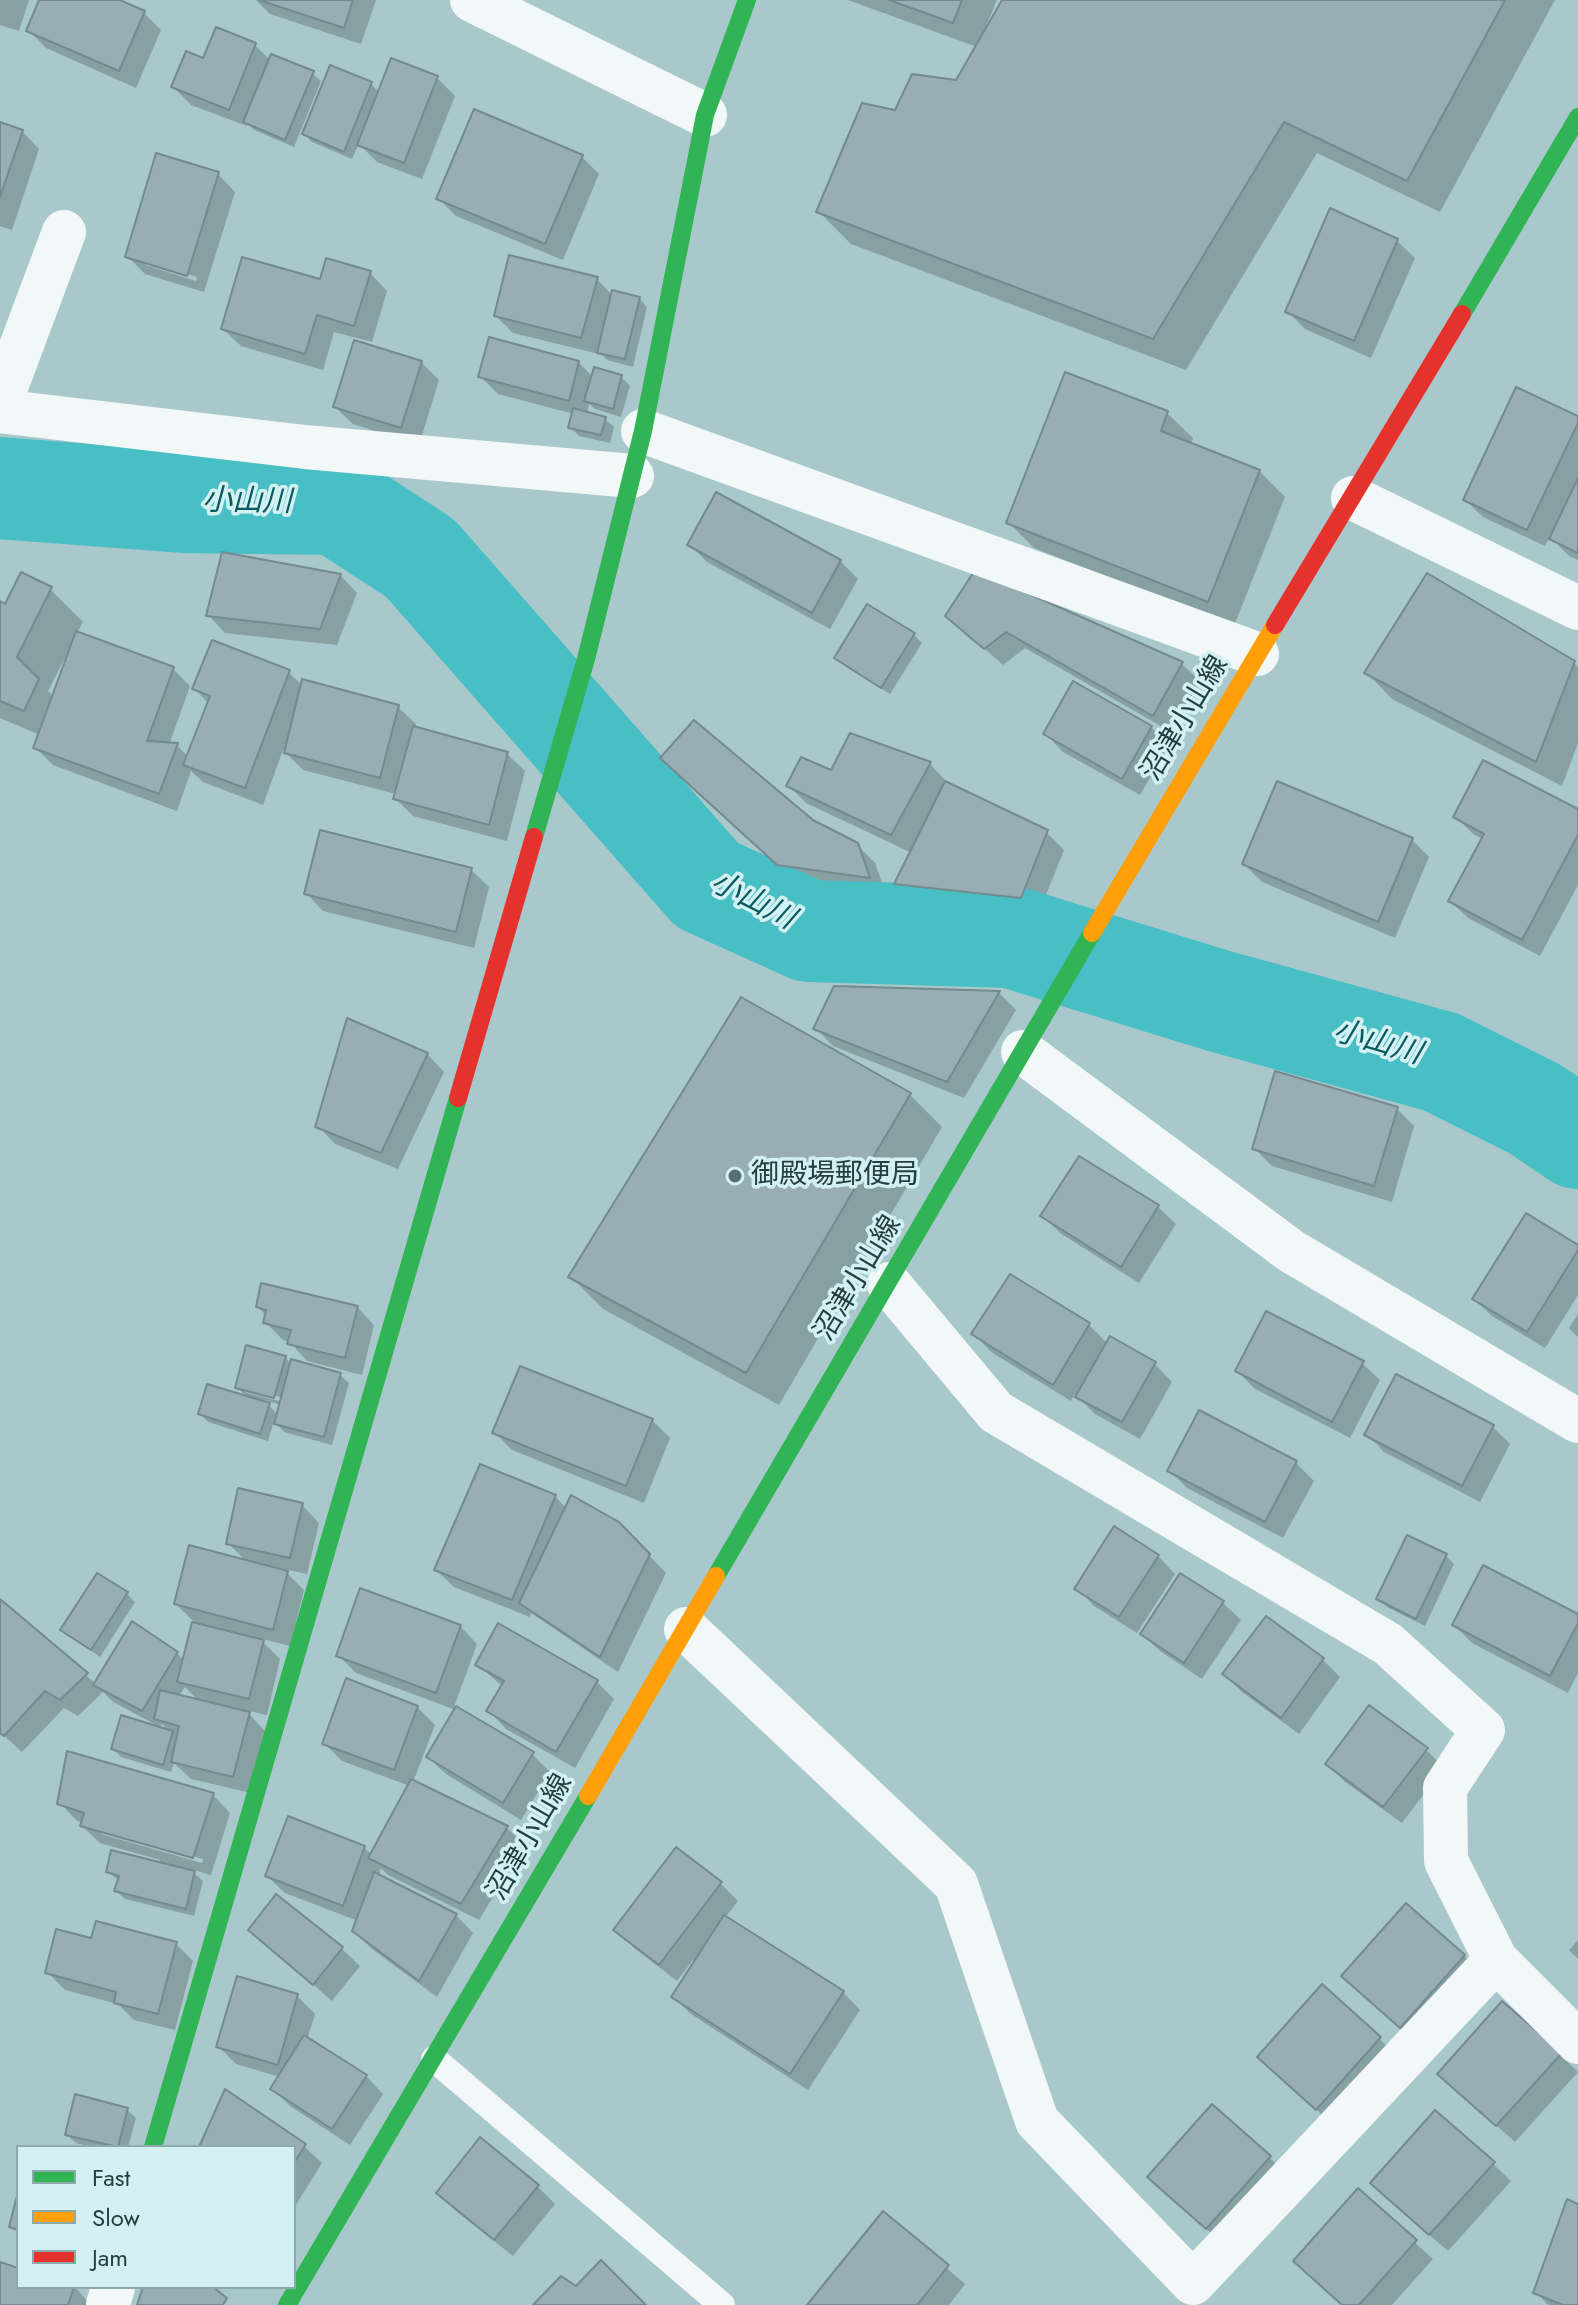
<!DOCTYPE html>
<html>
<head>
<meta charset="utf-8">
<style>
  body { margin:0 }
  #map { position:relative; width:1578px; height:2305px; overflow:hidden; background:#a9c8cb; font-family:Jost,sans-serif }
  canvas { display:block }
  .legend { position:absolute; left:16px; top:2145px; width:280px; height:144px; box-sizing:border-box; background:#d3f0f2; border:2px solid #8ea9ab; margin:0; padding:10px 14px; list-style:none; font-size:24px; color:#263e40 }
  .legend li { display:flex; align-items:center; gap:16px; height:40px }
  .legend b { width:40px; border:2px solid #8ea9ab }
</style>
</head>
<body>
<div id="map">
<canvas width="1578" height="2305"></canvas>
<ul class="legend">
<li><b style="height:10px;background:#30b455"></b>Fast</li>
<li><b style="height:10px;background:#ff9f0a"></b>Slow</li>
<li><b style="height:10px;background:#e5322d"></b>Jam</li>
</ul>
</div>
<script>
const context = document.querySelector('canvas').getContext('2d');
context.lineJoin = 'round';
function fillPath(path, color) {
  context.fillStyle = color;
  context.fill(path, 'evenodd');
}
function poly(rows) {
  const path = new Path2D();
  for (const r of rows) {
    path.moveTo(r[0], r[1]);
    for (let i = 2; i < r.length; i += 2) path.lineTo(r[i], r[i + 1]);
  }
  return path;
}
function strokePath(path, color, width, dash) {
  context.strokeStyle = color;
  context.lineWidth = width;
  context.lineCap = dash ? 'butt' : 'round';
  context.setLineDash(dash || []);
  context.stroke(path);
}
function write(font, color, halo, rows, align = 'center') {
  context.font = font + ' Jost,"Noto Sans JP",sans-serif';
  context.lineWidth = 7;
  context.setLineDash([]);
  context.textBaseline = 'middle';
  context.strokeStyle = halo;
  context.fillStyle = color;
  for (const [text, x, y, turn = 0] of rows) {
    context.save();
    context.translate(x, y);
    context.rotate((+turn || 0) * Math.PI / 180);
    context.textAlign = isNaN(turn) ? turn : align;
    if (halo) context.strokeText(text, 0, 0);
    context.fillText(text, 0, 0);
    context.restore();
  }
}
fillPath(poly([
  [0,0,29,0,19,31,0,25],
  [41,0,115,0,144,13,161,30,136,88,46,48,28,30],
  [256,0,376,0,361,44,270,14],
  [848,0,997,0,987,24,990,25,1004,0,1555,0,1440,212,1317,153,1186,370,851,244,818,211,896,112,957,82,977,47],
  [218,30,255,45,270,60,312,73,321,81,294,147,254,130,248,124,247,126,191,105,173,87,205,60],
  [437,78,455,96,422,179,377,162,359,144,352,159,312,142,304,134,371,84,380,93],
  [0,124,22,131,39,149,12,230,0,226],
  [582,157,599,174,563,260,456,216,439,199],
  [218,174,235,192,204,292,145,274,127,256],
  [145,261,197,277,196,281,145,265],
  [1331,211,1397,241,1415,258,1371,358,1305,329,1287,311],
  [370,273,387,291,372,342,334,332,323,370,241,346,223,329,321,282],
  [597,279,612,295,639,298,647,307,633,367,607,360,599,352,599,354,513,333,496,316],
  [421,362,439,380,419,445,353,424,335,407],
  [578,362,593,377,621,377,630,386,621,417,595,409,589,404,587,414,605,419,614,427,610,443,579,436,570,427,574,414,498,394,480,376],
  [1167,413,1193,438,1191,445,1259,471,1285,497,1234,626,1034,548,1008,522],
  [1578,418,1578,560,1569,556,1550,537,1545,546,1483,517,1465,500],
  [689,544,840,561,858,579,830,629,707,562],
  [975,572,1182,664,1200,681,1171,732,1025,648,1003,665,948,616],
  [340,575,357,593,337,645,225,633,208,615],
  [50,589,83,622,77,633,172,668,190,686,169,745,177,745,188,757,209,704,195,689,288,672,303,686,398,707,416,724,415,729,507,754,525,771,507,841,413,816,395,798,396,794,303,770,283,750,263,805,203,782,191,771,177,811,53,765,35,747,40,735,0,718,0,603,6,606],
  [66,656,68,657,54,697,48,691],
  [914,635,922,643,890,694,845,666,836,658],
  [1574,663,1578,667,1578,743,1562,786,1392,699,1367,673],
  [1151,727,1169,745,1140,795,1063,752,1046,734],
  [851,735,930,764,947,782,946,784,1046,832,1064,850,1038,915,914,901,897,884,912,853,806,803,789,786,832,773],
  [680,775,812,822,857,845,875,863,886,894,797,882],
  [1578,812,1578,885,1540,956,1468,918,1450,901,1483,839,1473,834,1455,816],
  [1412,840,1429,857,1395,938,1262,882,1244,864],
  [471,870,489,887,474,948,323,911,306,893],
  [835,988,999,993,1016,1010,964,1098,833,1046,816,1028],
  [427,1054,444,1072,398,1169,335,1144,318,1126],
  [909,1094,942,1127,779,1405,603,1309,570,1276],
  [1397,1109,1414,1126,1392,1202,1272,1166,1254,1148],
  [1079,1158,1158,1207,1176,1224,1139,1283,1060,1233,1043,1216],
  [1578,1247,1578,1295,1545,1348,1492,1316,1474,1299],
  [1010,1277,1089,1325,1108,1344,1155,1364,1172,1382,1140,1439,1095,1414,1075,1394,1071,1401,991,1352,974,1334],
  [258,1307,357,1307,374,1325,362,1375,307,1361,290,1342,283,1340,265,1322,267,1316],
  [1578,1314,1578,1337,1569,1328],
  [285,1357,292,1365,340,1375,349,1383,332,1445,284,1432,274,1421,268,1441,208,1422,200,1413,249,1399,237,1387],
  [244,1388,284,1398,283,1402,244,1392],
  [264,1400,281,1405,278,1415],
  [1362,1363,1380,1380,1350,1438,1255,1389,1237,1371],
  [1199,1413,1296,1463,1314,1481,1283,1538,1187,1488,1170,1471],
  [652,1420,670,1438,644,1503,512,1450,495,1433],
  [1493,1427,1510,1444,1480,1502,1384,1452,1367,1434],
  [555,1496,566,1508,618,1523,666,1573,618,1672,531,1613,530,1617,454,1587,436,1570],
  [302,1505,319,1523,307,1574,283,1569,304,1590,290,1646,259,1638,280,1659,267,1715,245,1710,266,1732,251,1793,191,1779,174,1763,171,1772,121,1757,113,1749,170,1732,162,1724,160,1727,113,1702,103,1692,78,1716,64,1708,22,1752,0,1732,0,1602,96,1684,177,1653,184,1661,194,1622,176,1604,247,1562,228,1543],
  [185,1687,200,1702,178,1697],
  [1158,1556,1175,1574,1137,1633,1094,1606,1077,1588],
  [1446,1556,1454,1564,1425,1626,1387,1607,1378,1598],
  [1180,1576,1223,1603,1241,1620,1202,1679,1160,1651,1142,1634],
  [127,1594,135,1602,100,1657,62,1630],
  [1578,1616,1578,1673,1568,1693,1472,1643,1454,1625],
  [1266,1618,1323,1660,1340,1677,1299,1734,1242,1692,1224,1674],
  [460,1626,477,1644,454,1707,532,1754,550,1772,521,1820,446,1774,428,1757,456,1710,356,1673,338,1655],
  [477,1664,597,1682,614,1699,575,1768,506,1729,489,1711,503,1687],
  [417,1707,435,1725,413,1782,507,1828,525,1845,479,1920,388,1875,381,1868,378,1877,456,1915,473,1933,437,1997,372,1949,354,1931,358,1921,285,1893,267,1876,289,1819,364,1848,372,1855,410,1786,342,1761,324,1743],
  [1426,1750,1444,1767,1402,1823,1345,1782,1328,1764],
  [213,1795,230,1813,211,1875,190,1869,203,1881,194,1916,125,1899,116,1891,119,1881,108,1871,159,1864,160,1860,100,1843,82,1826,83,1823,77,1821,60,1803],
  [101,1830,203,1859,202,1863,101,1834],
  [721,1884,738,1901,725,1918,843,1992,860,2010,808,2090,691,2014,673,1997,696,1962,693,1960,677,1981,633,1947,616,1930],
  [276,1897,342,1949,360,1966,332,2001,251,1930],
  [1578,1940,1578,1959,1569,1950],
  [92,1941,176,1944,193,1961,175,2030,134,2020,118,2004,65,1990,47,1972],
  [1464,1956,1481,1974,1419,2044,1361,1993],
  [238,1979,297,1996,315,2014,307,2040,366,2076,383,2094,350,2145,290,2106,272,2088,280,2077,236,2064,218,2046],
  [1322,1987,1398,2056,1335,2126,1277,2075],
  [1560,2055,1578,2072,1515,2142,1439,2074],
  [127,2110,136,2118,128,2147,91,2147,76,2143,67,2135],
  [304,2146,322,2163,294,2208,294,2147,201,2147],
  [1269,2157,1287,2175,1225,2245,1167,2194],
  [1493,2164,1511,2181,1448,2251,1390,2201],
  [537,2186,555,2204,513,2256,456,2211,438,2193],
  [1358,2191,1433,2259,1392,2305,1343,2305],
  [1578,2206,1578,2305,1548,2305,1536,2292],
  [884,2214,965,2284,949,2305,809,2305],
  [0,2264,18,2270,18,2287,75,2287,91,2305,0,2305]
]), '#0003');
strokePath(poly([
  [0,488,183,502,337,504,420,558,707,885,809,931,1011,937,1219,1001,1441,1062,1535,1109,1578,1138]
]), '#48bec5', 102);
const building = poly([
  [39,0,120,0,145,11,119,71,26,31,39,0],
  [259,0,353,0,344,28,259,0],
  [889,0,962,0,953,23,889,0],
  [1002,0,1505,0,1407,181,1284,122,1153,339,816,212,862,103,895,110,912,74,956,80,1002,0],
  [216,27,256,43,229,110,171,87,186,51,203,58,216,27],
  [271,54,314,71,285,140,243,122,271,54],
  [391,58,438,76,404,163,357,145,391,58],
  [330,65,372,82,344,152,302,134,330,65],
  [474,109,583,155,545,244,436,199,474,109],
  [0,122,23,130,0,197,0,122],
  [156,153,219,172,187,276,125,257,156,153],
  [1330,208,1398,239,1354,341,1285,312,1330,208],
  [509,255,598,277,581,338,494,316,509,255],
  [242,257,320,279,326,258,371,271,354,326,317,315,305,354,221,329,242,257],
  [612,290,640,297,625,359,597,353,612,290],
  [489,337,579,361,569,401,478,377,489,337],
  [354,340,422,361,401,428,333,407,354,340],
  [594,367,622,375,613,409,584,401,594,367],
  [1065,372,1168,411,1161,431,1260,470,1208,602,1006,523,1065,372],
  [1516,387,1578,416,1578,423,1527,530,1463,500,1516,387],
  [573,408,606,417,601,435,568,428,573,408],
  [1578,478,1578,553,1549,539,1578,478],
  [716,492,841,560,812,613,687,545,716,492],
  [222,552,341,574,320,629,206,616,222,552],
  [975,570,1183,662,1153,716,1006,632,984,649,945,616,975,570],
  [21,572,52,587,17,657,39,679,24,711,0,701,0,601,5,604,21,572],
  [1427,573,1575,661,1536,762,1364,673,1427,573],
  [867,604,915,633,881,688,834,658,867,604],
  [76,631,174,667,147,741,178,743,159,794,33,748,76,631],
  [212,640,290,670,245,788,183,765,210,696,192,689,212,640],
  [302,679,399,705,380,778,284,753,302,679],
  [1073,681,1152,726,1122,779,1043,734,1073,681],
  [694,720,813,820,858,843,870,878,777,865,660,758,694,720],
  [413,726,508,752,489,825,393,799,413,726],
  [850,733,931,762,891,835,786,786,801,757,831,770,850,733],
  [1483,760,1578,809,1578,835,1522,940,1448,901,1484,834,1453,817,1483,760],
  [945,781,1048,830,1021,898,894,884,945,781],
  [1277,781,1413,838,1378,922,1242,864,1277,781],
  [320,830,472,868,456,932,304,894,320,830],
  [834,986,1000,991,947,1082,813,1029,834,986],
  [741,997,911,1093,746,1373,568,1277,741,997],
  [347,1018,428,1053,381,1153,315,1127,347,1018],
  [1275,1071,1398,1107,1374,1186,1252,1149,1275,1071],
  [1079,1156,1159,1205,1121,1267,1040,1216,1079,1156],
  [1526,1213,1578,1245,1578,1250,1527,1332,1472,1299,1526,1213],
  [1010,1274,1090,1323,1053,1385,971,1334,1010,1274],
  [261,1283,358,1306,345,1358,287,1344,291,1330,263,1323,266,1310,256,1307,261,1283],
  [1266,1311,1364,1361,1332,1422,1235,1371,1266,1311],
  [1110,1336,1156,1362,1122,1422,1075,1397,1110,1336],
  [246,1345,286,1356,274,1398,235,1388,246,1345],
  [291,1359,341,1373,324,1437,274,1424,291,1359],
  [520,1366,653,1419,626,1486,492,1433,520,1366],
  [1396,1374,1494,1425,1462,1486,1364,1435,1396,1374],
  [207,1384,270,1403,260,1434,198,1414,207,1384],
  [1199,1410,1297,1461,1265,1522,1167,1471,1199,1410],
  [480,1464,556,1495,512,1600,434,1570,480,1464],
  [238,1488,303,1503,290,1558,226,1544,238,1488],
  [571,1495,619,1522,650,1554,600,1657,519,1603,571,1495],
  [1114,1526,1159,1555,1119,1617,1074,1589,1114,1526],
  [1407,1535,1447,1554,1416,1619,1376,1599,1407,1535],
  [189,1545,288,1571,273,1630,174,1604,189,1545],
  [1483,1565,1578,1614,1578,1623,1550,1676,1452,1625,1483,1565],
  [97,1573,128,1592,91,1650,60,1630,97,1573],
  [1180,1573,1224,1601,1184,1663,1140,1634,1180,1573],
  [360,1588,461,1625,436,1693,336,1656,360,1588],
  [0,1599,88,1673,60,1700,45,1691,4,1736,0,1733,0,1599],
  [1266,1616,1324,1658,1281,1718,1222,1674,1266,1616],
  [132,1621,178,1652,142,1711,93,1685,132,1621],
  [192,1622,264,1640,249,1699,177,1682,192,1622],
  [498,1623,598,1680,556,1752,486,1711,504,1681,475,1665,498,1623],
  [346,1678,418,1706,394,1770,322,1744,346,1678],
  [160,1690,250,1712,233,1777,171,1762,179,1726,154,1719,160,1690],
  [1369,1705,1428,1748,1383,1807,1325,1764,1369,1705],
  [456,1706,534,1752,503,1803,426,1757,456,1706],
  [121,1715,173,1731,163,1765,111,1749,121,1715],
  [67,1751,214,1793,193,1858,80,1826,84,1813,57,1804,67,1751],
  [411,1779,508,1826,461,1904,368,1858,411,1779],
  [288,1816,365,1846,343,1906,265,1876,288,1816],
  [676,1847,722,1882,659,1965,613,1930,676,1847],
  [111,1850,195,1871,186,1909,114,1891,119,1876,106,1872,111,1850],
  [374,1872,457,1914,419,1981,352,1931,374,1872],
  [276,1894,343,1947,313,1985,248,1930,276,1894],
  [1406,1903,1465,1955,1400,2028,1341,1976,1406,1903],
  [724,1915,844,1991,790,2074,671,1997,724,1915],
  [96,1921,177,1942,158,2014,114,2003,116,1992,45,1973,56,1929,91,1938,96,1921],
  [237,1976,298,1994,278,2065,216,2047,237,1976],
  [1322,1984,1381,2037,1316,2110,1257,2057,1322,1984],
  [1502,2001,1562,2053,1496,2126,1437,2074,1502,2001],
  [304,2035,367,2075,332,2129,270,2089,304,2035],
  [225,2089,306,2144,294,2163,294,2147,199,2147,225,2089],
  [75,2094,128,2108,118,2147,65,2135,75,2094],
  [1212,2104,1271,2156,1206,2229,1147,2177,1212,2104],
  [1435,2110,1495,2162,1429,2235,1370,2183,1435,2110],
  [480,2137,539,2185,494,2240,436,2193,480,2137],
  [1358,2188,1417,2240,1359,2305,1342,2305,1293,2261,1358,2188],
  [18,2192,18,2230,9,2227,18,2192],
  [1567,2199,1578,2204,1578,2305,1563,2305,1533,2293,1567,2199],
  [883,2211,949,2265,917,2305,807,2305,883,2211],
  [601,2260,646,2305,533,2305,561,2276,576,2286,601,2260],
  [0,2262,18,2268,18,2287,74,2287,68,2305,0,2305,0,2262],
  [143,2287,213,2287,227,2298,223,2305,137,2305,143,2287]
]);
fillPath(building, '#97afb4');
strokePath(building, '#738a8f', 2);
strokePath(poly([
  [434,2059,722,2305]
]), '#f2f7f7', 26);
strokePath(poly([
  [472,0,705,115],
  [0,403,64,232],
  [0,411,305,447,632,476],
  [643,431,1257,654],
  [1353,498,1578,608],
  [1023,1052,1291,1251,1578,1421],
  [889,1284,996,1412,1388,1644,1483,1730,1445,1788,1446,1861,1496,1960,1578,2042],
  [686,1629,956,1884,1037,2121,1193,2283,1496,1960],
  [108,2305,113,2287]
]), '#f2f7f7', 44);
strokePath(poly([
  [1462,314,1578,117],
  [534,837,586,659,643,431,705,115,747,0],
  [716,1576,1092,933],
  [153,2147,458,1098],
  [287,2305,588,1796]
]), '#30b455', 18);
strokePath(poly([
  [1092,933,1275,625],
  [588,1796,716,1576]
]), '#ff9f0a', 18);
strokePath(poly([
  [1275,625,1462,314],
  [458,1098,534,837]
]), '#e5322d', 18);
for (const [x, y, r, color] of [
  [735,1176,8,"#546e71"]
]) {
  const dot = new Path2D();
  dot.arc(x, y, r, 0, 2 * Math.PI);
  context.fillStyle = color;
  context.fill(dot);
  strokePath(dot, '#d3f0f2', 3);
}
write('28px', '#263e40', '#d3f0f2', [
  ["沼津小山線",1186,719,-59],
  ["沼津小山線",859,1279,-59],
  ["沼津小山線",531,1838,-60]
]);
write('28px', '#263e40', '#d3f0f2', [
  ["御殿場郵便局",751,1176]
], 'left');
write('italic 30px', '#085b60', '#d3f0f2', [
  ["小山川",247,503,1],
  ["小山川",752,902,27],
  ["小山川",1377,1044,16]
]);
</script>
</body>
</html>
